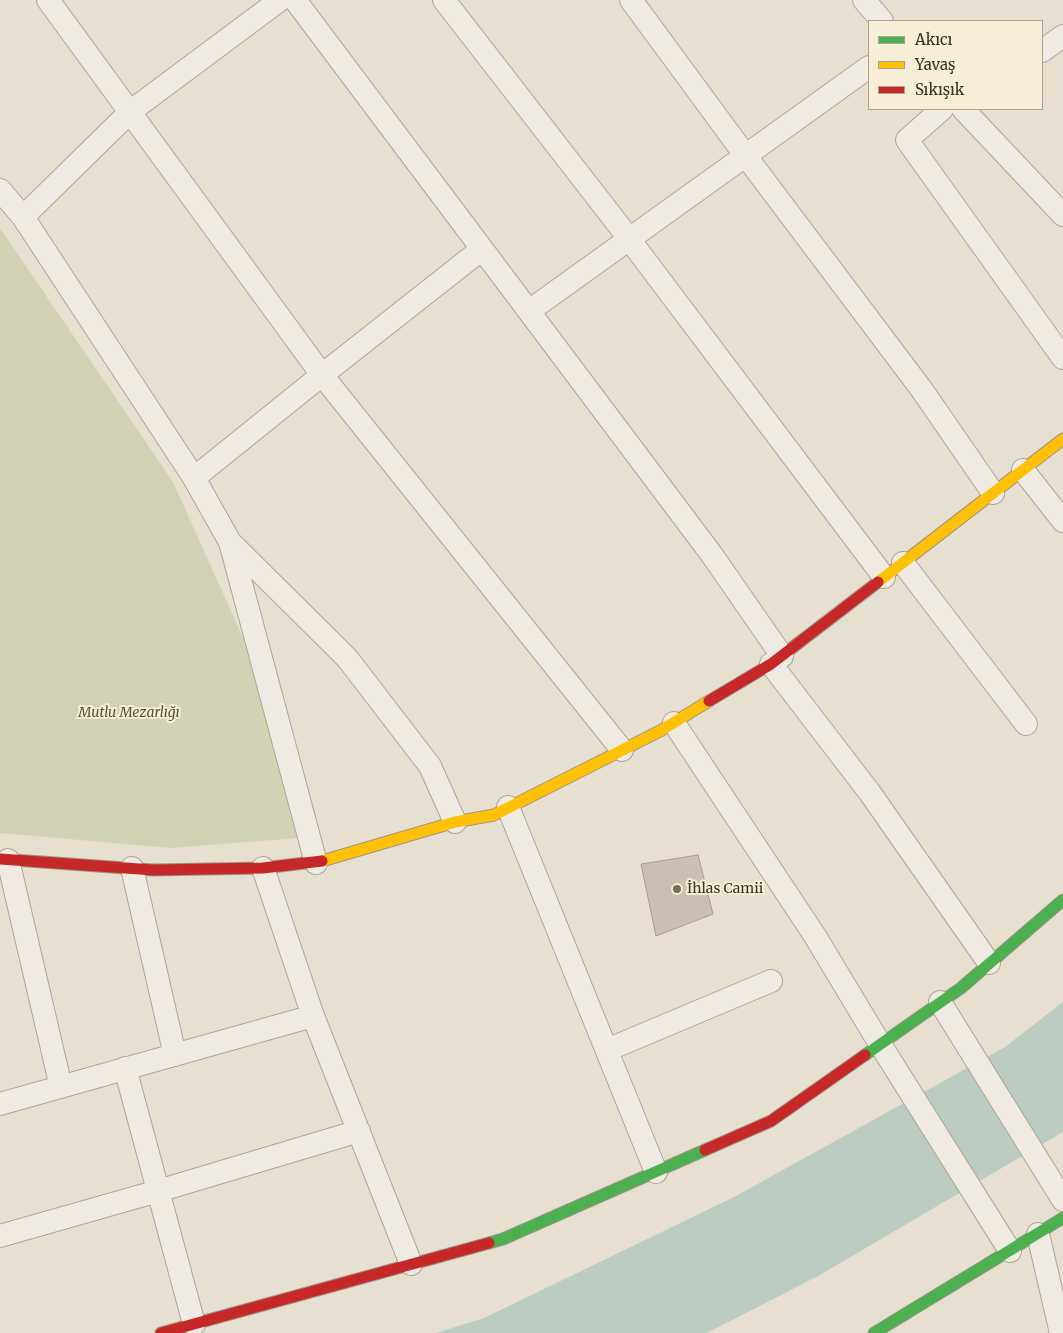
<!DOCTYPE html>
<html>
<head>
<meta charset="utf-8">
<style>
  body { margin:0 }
  #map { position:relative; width:1063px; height:1333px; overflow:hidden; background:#e7e0d1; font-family:Merriweather,serif }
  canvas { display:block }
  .legend { position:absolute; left:868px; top:20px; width:175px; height:90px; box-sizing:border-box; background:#f7eed8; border:1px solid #ada18e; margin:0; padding:6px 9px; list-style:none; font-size:15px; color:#3d2e20 }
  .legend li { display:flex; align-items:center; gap:10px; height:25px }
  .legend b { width:25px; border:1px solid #ada18e }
</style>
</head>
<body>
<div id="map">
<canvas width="1063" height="1333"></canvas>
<ul class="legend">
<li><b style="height:6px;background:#4caf50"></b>Akıcı</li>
<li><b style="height:6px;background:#ffc107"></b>Yavaş</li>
<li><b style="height:6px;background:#c62828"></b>Sıkışık</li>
</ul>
</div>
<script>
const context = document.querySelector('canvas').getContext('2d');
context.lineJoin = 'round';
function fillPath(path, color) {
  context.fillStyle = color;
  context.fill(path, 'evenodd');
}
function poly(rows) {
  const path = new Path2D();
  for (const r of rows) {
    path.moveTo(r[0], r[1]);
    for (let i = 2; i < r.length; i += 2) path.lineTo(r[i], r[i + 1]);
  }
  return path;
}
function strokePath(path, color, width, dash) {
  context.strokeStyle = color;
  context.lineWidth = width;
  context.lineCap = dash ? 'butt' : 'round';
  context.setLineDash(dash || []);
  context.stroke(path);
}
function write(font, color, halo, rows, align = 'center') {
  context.font = font + ' Merriweather,serif';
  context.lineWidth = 4;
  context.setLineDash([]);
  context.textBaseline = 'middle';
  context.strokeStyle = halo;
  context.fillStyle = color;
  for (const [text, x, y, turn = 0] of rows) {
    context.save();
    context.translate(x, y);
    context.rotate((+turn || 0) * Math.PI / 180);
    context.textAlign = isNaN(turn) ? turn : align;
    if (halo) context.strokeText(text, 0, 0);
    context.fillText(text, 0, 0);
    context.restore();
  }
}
fillPath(poly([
  [0,228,173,482,244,640,299,838,171,848,0,833]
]), '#d1d1b3');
fillPath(poly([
  [1063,1002,1063,1132,820,1275,707,1333,436,1333,484,1318,734,1197,1005,1047]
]), '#bcccc2');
const building = poly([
  [698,855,713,914,656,936,641,864,698,855]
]);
fillPath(building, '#cbbfb2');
strokePath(building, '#a89c90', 1);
const street = poly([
  [48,0,322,375,622,750],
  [295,0,712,555,782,656],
  [444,0,617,223,884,577],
  [631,0,745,155,922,390,993,493],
  [864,0,882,21],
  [1042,51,1063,36],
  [942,109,907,140,1063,358],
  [963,109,1063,215],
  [0,190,23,217,194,478,230,542,316,863],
  [23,217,131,111,280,0],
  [529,311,869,67],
  [1023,470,1063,521],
  [194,478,322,375,482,249],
  [230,542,347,658,430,766,455,822],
  [903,563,1026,724],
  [771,664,870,793,989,963],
  [674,723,815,936,880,1044,1010,1251],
  [508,807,656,1172],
  [8,860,61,1087],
  [132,868,175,1055],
  [263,868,313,1016,411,1264],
  [940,1002,1063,1200],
  [607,1050,771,981],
  [125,1068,194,1324],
  [0,1104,313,1016],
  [1038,1234,1061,1333],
  [0,1236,158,1191,359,1131]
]);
const fast = poly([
  [865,1055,961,988,1063,900],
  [489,1243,503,1239,705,1150],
  [874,1333,1063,1218]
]);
const slow = poly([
  [878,582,1063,439],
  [322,861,455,822,494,815,660,731,709,701]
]);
const jam = poly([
  [709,701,771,664,878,582],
  [0,859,153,870,263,868,322,861],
  [705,1150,771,1121,865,1055],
  [161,1333,489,1243]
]);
strokePath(street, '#ada599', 24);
strokePath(fast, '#9c958a', 13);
strokePath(slow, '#9c958a', 13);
strokePath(jam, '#9c958a', 13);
strokePath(street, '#efebe3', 22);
strokePath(fast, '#4caf50', 11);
strokePath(slow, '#ffc107', 11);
strokePath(jam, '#c62828', 11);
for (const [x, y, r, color] of [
  [677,889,5,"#786c5e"]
]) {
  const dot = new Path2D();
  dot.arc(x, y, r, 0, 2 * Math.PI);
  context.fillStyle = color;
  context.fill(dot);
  strokePath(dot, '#f7eed8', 2);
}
write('italic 14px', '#4d5a26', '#f7eed8', [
  ["Mutlu Mezarlığı",129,713]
]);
write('14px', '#3d2e20', '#f7eed8', [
  ["İhlas Camii",687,889]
], 'left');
</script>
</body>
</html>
